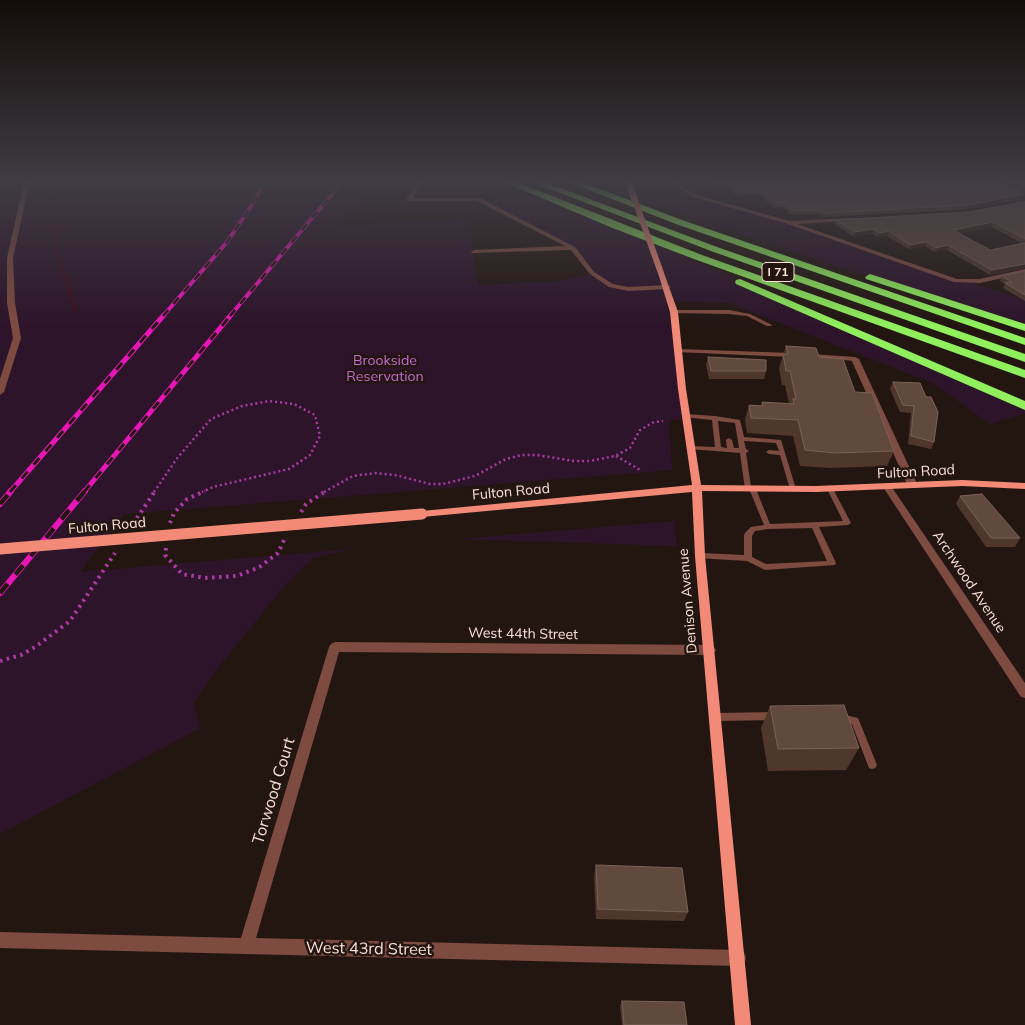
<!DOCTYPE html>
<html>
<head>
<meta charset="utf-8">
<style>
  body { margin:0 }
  canvas { display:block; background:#231611 }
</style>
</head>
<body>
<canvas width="1025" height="1025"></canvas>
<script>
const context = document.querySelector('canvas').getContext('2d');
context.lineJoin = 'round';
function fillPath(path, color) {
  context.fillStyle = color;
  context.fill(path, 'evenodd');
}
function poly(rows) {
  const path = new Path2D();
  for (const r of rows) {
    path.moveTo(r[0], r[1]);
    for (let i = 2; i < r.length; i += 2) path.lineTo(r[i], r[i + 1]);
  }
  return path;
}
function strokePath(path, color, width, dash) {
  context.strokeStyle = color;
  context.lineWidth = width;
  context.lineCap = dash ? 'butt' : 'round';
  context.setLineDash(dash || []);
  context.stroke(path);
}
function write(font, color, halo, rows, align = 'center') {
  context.font = font + ' Mulish,sans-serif';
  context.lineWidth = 5;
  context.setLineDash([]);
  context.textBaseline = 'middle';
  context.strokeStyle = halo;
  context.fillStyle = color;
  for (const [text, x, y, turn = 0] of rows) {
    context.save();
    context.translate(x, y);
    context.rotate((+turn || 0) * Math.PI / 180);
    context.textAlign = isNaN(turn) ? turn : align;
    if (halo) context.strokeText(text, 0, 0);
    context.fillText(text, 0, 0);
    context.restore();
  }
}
fillPath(poly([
  [0,181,377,181,340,225,469,220,478,285,563,281,592,273,573,248,488,202,492,196,463,181,506,181,613,225,1025,406,1025,413,990,424,933,383,728,303,672,302,687,419,669,420,672,470,124,514,80,572,351,549,313,558,286,584,216,670,194,702,200,728,0,834],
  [579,181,676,181,680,187,695,196,787,222,956,281,969,282,1025,300,1025,325,876,279],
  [675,521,676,546,461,539]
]), '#2d142a');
strokePath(poly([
  [60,181,53,203,54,233,62,270,76,311]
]), '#3e0f1a', 3);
strokePath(poly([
  [616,456,642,471],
  [154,492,178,457,211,419,242,406,269,401,294,404,315,415,320,436,310,455,289,469,213,487,202,492],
  [324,492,353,476,375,473,395,475,430,484,443,484,475,476,506,459,522,455,537,455,574,461,590,461,615,456,630,448,640,430,654,422,663,421]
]), '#ab3ba3', 2.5, [2, 3]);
strokePath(poly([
  [301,512,306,504,326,491],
  [170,523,174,513,187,499,205,491],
  [133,524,155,491],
  [166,548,165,555,182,574,205,578,236,576,258,568,278,553,285,538],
  [0,661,21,655,35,647,70,621,115,553]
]), '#ab3ba3', 4, [2.5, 4.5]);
fillPath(poly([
  [674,310,729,310,750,314,772,325,771,326,767,326,747,316,729,314,672,313,671,312,674,310],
  [678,349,791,353,794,355,791,357,676,352,676,350,678,349],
  [811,354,855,357,858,359,855,361,809,357,809,355,811,354],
  [686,414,715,416,740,420,744,437,781,440,796,489,793,491,790,489,780,455,769,454,766,452,769,450,779,451,776,443,744,441,746,449,749,451,746,453,751,487,755,487,756,489,770,524,843,521,827,489,830,487,832,487,851,523,848,525,819,527,836,563,835,565,765,570,747,561,697,558,696,556,697,554,700,553,744,555,744,535,745,533,751,527,764,525,750,491,746,491,745,489,740,453,689,449,688,448,691,446,715,447,712,420,684,417,683,416,684,415,686,414],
  [718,421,735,423,739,448,734,448,732,440,729,438,726,440,727,448,721,447,718,421],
  [812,528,827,561,766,564,752,557,752,536,755,531,768,529,812,528],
  [776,712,779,713,780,716,779,719,776,720,716,721,713,720,712,717,713,714,716,713,776,712],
  [841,714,858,718,877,765,875,768,872,769,869,768,852,724,838,721,837,718,838,715,841,714]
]), '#7e4b40');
fillPath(poly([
  [24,181,30,181,13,258,15,303,21,338,4,392,0,395,0,379,13,338,7,303,7,258,24,181],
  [418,181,424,181,413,198,480,198,575,247,594,272,613,284,628,287,667,285,671,287,667,289,628,291,609,287,590,274,571,250,472,253,471,252,474,250,565,246,477,201,407,201,406,200,418,181],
  [673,181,679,181,682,186,697,195,790,221,850,218,850,220,848,221,797,224,957,279,980,279,1025,269,1025,273,980,283,954,282,785,223,693,197,678,188,673,181],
  [852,357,855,357,859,359,918,486,916,488,910,488,908,486,851,359,852,357],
  [888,485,891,486,1025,683,1025,698,1021,697,885,490,883,488,888,485],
  [335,642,710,645,714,647,716,650,714,653,710,655,339,652,256,938,738,950,744,952,746,958,744,964,738,966,0,948,0,932,241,938,329,647,331,644,335,642]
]), '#7e4b40');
fillPath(poly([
  [661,271,664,273,678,312,686,389,701,485,816,486,962,480,1025,483,1025,489,962,486,816,492,702,491,705,556,751,1025,735,1025,695,556,692,492,422,517,417,514,422,511,692,485,678,389,670,312,658,273,661,271]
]), '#f28a77');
fillPath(poly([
  [502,181,514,181,702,255,1025,370,1025,378,694,259,610,227,502,181],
  [529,181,542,181,717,247,1025,354,1025,362,711,251,529,181],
  [566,181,579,181,682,220,1025,338,1025,345,676,224,566,181],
  [870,274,1025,324,1025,331,866,279,865,277,870,274],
  [740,279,1025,401,1025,410,736,284,735,282,736,280,740,279]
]), '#90ef5d');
const railFar2 = poly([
  [163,316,227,242,256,199,264,181],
  [230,316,343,181]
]);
const railFar1 = poly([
  [10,492,164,315],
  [84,492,231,315]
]);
const rail = poly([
  [0,504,11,491],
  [0,593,85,491]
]);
strokePath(railFar2, '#e816b7', 4);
strokePath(railFar1, '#e816b7', 5);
strokePath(rail, '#e816b7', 6);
strokePath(railFar2, '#231611', 2.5, [8]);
strokePath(railFar1, '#231611', 3, [9]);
strokePath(rail, '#231611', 4.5, [12]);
strokePath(poly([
  [628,181,661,273]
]), '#f28a77', 6);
strokePath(poly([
  [0,549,422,514]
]), '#f28a77', 11);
fillPath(poly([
  [713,181,999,181,1024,194,1022,199,966,209,823,217,819,214,790,215,783,207,774,208,770,205,759,194,734,195,729,188,716,188],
  [1004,181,1025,181,1025,192],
  [1025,202,1025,268,990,275,947,250,934,252,925,246,909,249,887,236,878,237,872,234,854,237,834,224,835,220,968,212],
  [992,227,1022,243,990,250,958,233],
  [1025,271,1025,301,1003,288,1005,284,1000,281,1002,276],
  [786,346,819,357,855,392,894,451,887,466,830,468,800,466,793,436,747,433,745,420,749,405,761,406,762,402,789,404,785,385,782,385,779,368],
  [708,357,766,371,764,379,709,379,706,365],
  [893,382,920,383,934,442,931,449,908,444,911,413,900,412,890,389],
  [960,496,1020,538,1015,547,986,547,956,504],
  [770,706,859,748,846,770,768,771,761,728],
  [596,865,688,912,684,921,596,919,594,876],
  [622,1001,687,1025,622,1025,620,1006]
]), '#4f372c');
fillPath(poly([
  [1024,194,1022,199,966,209,968,205],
  [993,222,992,227,951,235,953,230],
  [873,229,872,234,854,237,855,232],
  [889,231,887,236,878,237,880,233],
  [927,242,925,246,909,249,910,245],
  [948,245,947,250,934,252,936,248],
  [1025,264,1025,268,990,275,992,270]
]), '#362219');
const building = poly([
  [716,181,999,181,1024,194,968,205,825,213,820,210,792,211,784,203,775,203,771,201,760,190,735,191,730,184,717,184,716,181],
  [1014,181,1025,181,1025,187,1014,181],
  [1025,202,1025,239,993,222,953,230,990,250,1025,243,1025,264,992,270,948,245,936,248,927,242,910,245,889,231,880,233,873,229,855,232,835,220,968,212,1025,202],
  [1025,271,1025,295,1005,283,1012,282,1002,276,1025,271],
  [786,346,816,348,819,357,843,359,855,392,872,393,894,451,835,453,805,450,798,420,751,418,749,405,763,406,762,402,794,404,793,399,796,399,790,371,786,371,783,354,788,354,786,346],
  [708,357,766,360,766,371,711,371,708,357],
  [893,382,920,383,926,397,931,397,938,412,934,442,911,436,914,406,903,405,893,382],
  [982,494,1020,538,991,538,960,496,982,494],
  [844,705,859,748,778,749,770,706,844,705],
  [596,865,682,868,688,912,598,909,596,865],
  [622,1001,684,1002,687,1025,624,1025,622,1001]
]);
fillPath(building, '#61493e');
strokePath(building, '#7a6156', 1);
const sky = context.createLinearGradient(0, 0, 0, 325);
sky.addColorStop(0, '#130c09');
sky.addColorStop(0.56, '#3f3c43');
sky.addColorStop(1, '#3f3c4300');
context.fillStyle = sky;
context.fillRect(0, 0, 1025, 325);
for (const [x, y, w] of [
  [778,272,32]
]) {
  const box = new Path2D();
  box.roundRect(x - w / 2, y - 9.5, w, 19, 4);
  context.fillStyle = '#231611';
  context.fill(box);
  strokePath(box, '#fbe0d7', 1);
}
write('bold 12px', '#fbe0d7', null, [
  ["I 71",778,272]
]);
write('14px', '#c86ad4', '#231611', [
  ["Brookside",385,361],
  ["Reservation",385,377]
]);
write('14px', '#fbe0d7', '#231611', [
  ["Fulton Road",916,472,-3],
  ["Fulton Road",511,492,-5],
  ["Fulton Road",107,526,-5],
  ["Archwood Avenue",969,582,56],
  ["Denison Avenue",688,601,-95],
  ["West 44th Street",523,634,1]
]);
write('16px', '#fbe0d7', '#231611', [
  ["Torwood Court",274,791,-73],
  ["West 43rd Street",369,949,1]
]);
</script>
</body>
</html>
